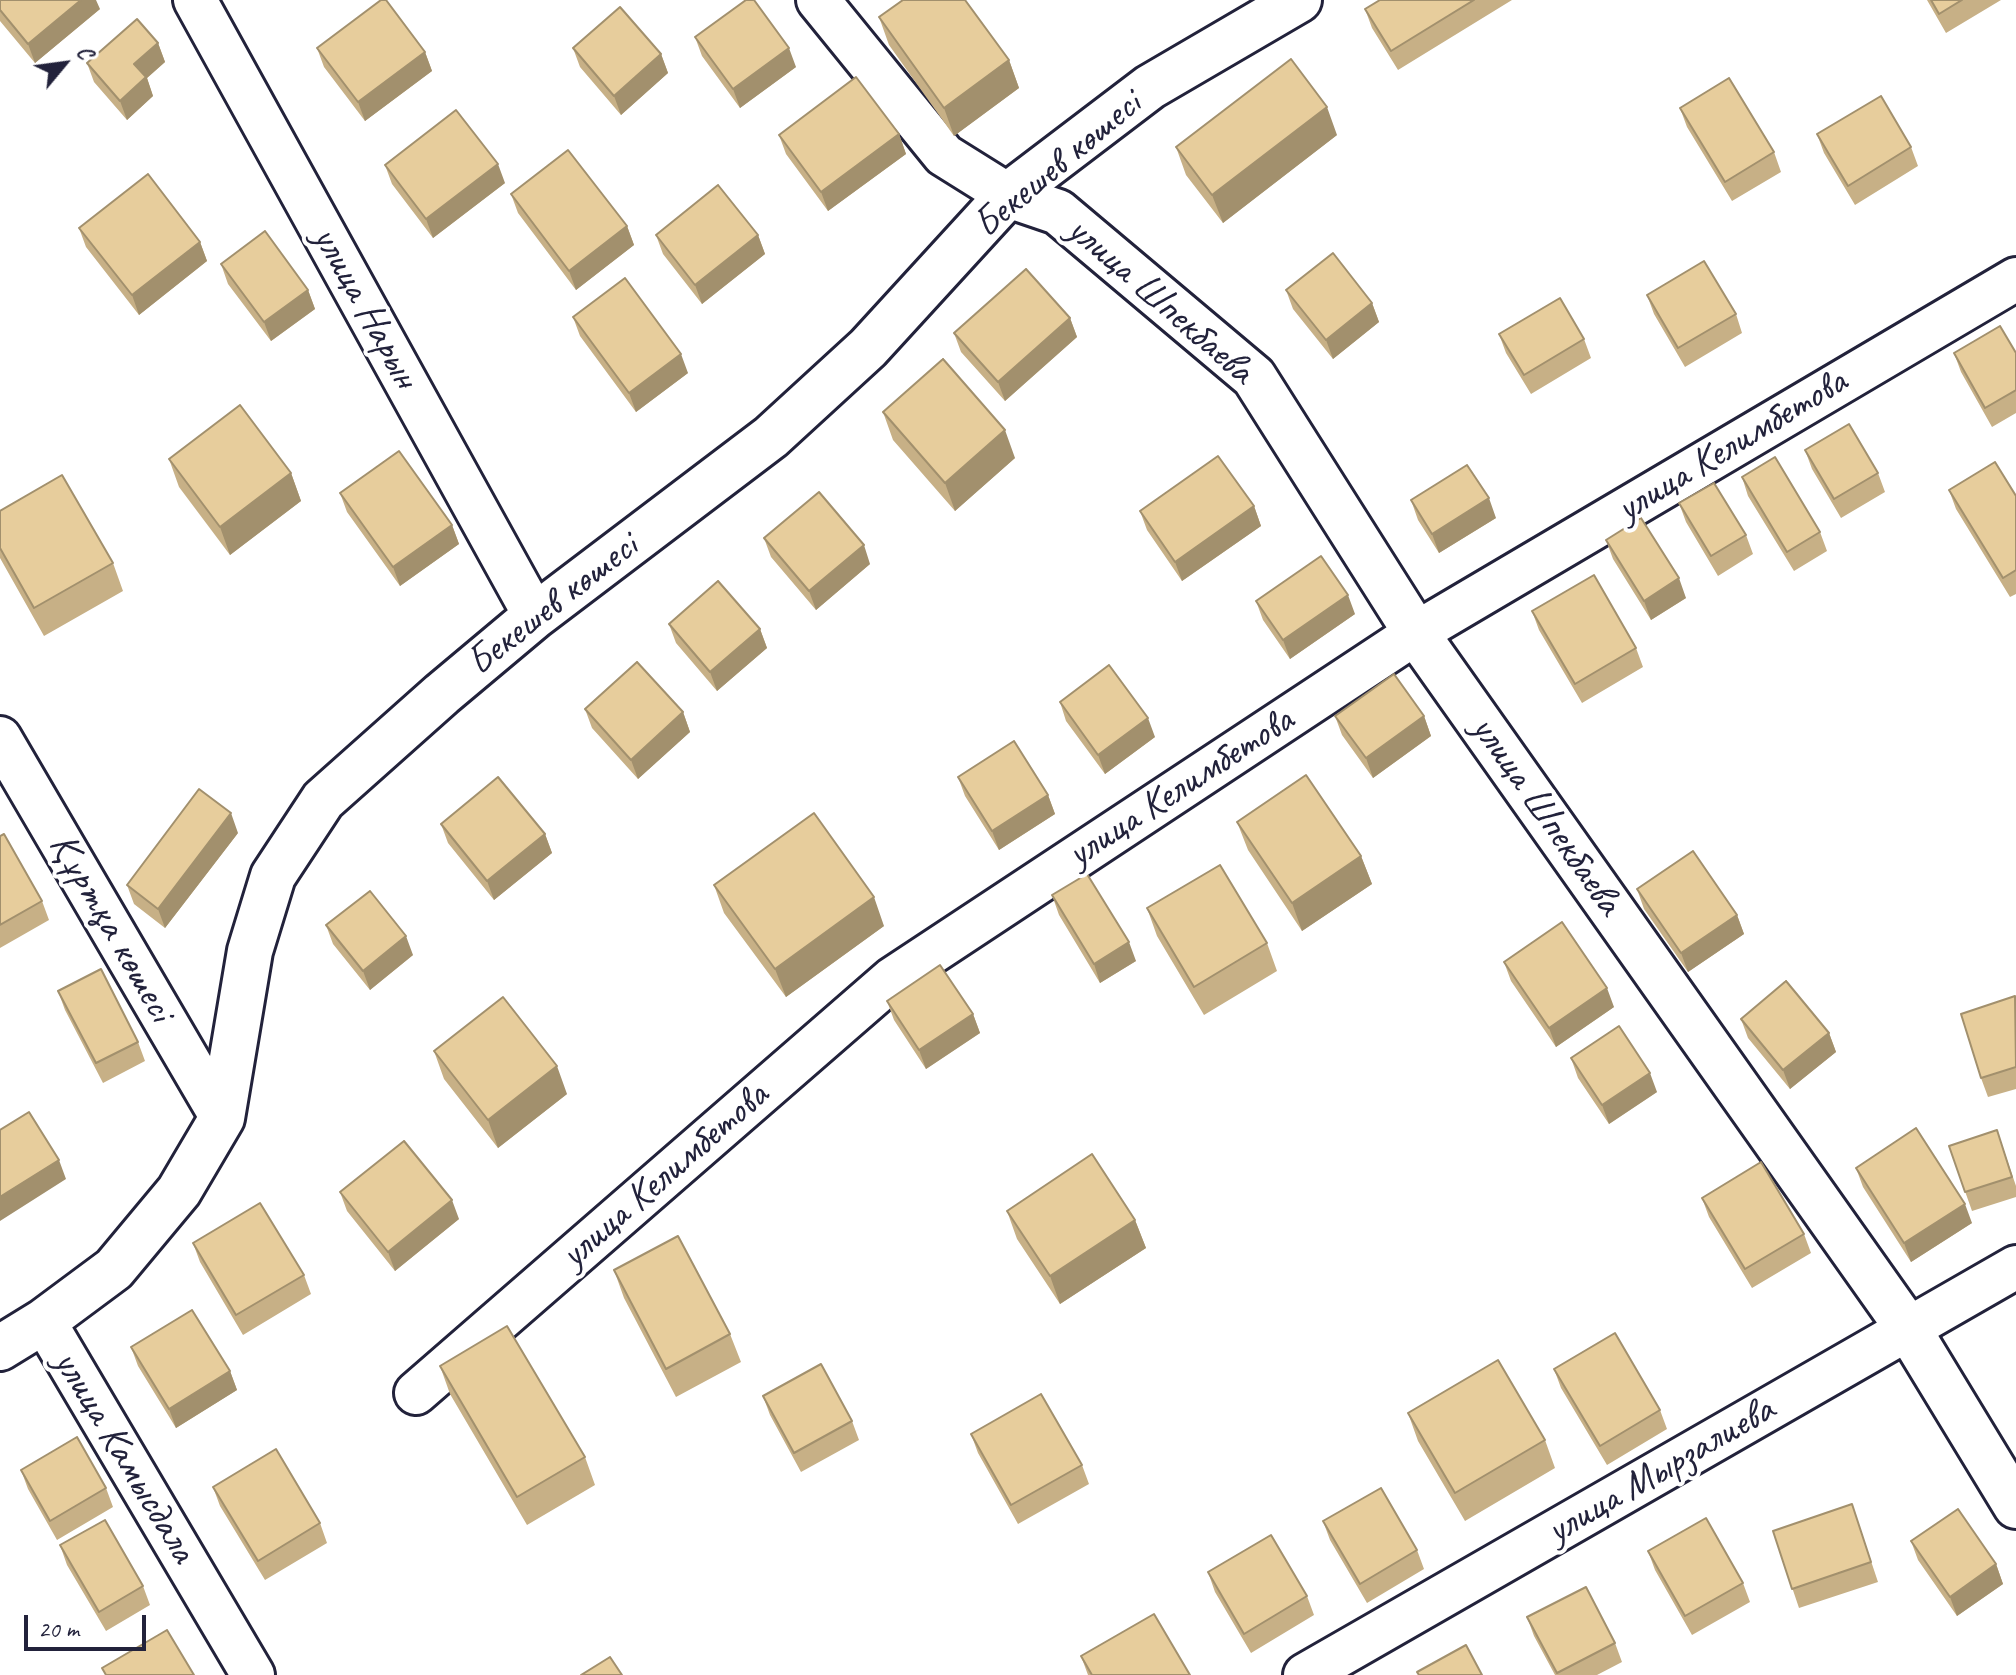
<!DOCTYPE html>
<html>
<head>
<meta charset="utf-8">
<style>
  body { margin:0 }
  #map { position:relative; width:2016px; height:1675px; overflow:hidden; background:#fff; font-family:Caveat,sans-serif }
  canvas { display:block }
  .north { position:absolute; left:24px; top:24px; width:80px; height:80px; -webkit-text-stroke:6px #fff; paint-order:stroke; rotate:61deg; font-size:22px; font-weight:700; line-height:32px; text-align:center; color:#22223b }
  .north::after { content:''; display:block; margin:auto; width:28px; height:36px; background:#22223b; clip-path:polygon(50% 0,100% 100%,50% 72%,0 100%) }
  .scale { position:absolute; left:24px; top:1615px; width:122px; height:36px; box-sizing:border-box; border:4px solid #22223b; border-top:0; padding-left:10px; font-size:24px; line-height:28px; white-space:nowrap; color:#22223b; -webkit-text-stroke:6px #fff; paint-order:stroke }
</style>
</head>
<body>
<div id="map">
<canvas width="2016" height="1675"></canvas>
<div class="north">С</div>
<div class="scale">20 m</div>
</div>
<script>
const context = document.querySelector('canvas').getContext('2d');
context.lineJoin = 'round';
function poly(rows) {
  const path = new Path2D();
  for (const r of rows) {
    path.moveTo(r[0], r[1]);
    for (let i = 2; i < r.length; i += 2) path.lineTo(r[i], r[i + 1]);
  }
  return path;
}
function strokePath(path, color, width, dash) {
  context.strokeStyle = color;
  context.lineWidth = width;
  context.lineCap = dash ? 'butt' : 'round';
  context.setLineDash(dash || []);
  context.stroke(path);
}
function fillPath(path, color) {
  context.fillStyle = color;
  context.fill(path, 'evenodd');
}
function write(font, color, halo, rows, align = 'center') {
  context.font = font + ' Caveat,sans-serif';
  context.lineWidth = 8;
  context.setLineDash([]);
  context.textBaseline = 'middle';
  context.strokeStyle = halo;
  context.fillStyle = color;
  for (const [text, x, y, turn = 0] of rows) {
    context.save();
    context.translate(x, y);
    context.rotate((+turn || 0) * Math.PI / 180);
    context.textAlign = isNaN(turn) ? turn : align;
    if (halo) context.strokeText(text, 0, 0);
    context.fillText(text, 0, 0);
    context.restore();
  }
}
const minor = poly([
  [195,0,535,616],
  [818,0,944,155,1008,195],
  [0,738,222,1118],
  [44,1321,253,1675],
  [416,1393,892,979,1416,633,2016,279],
  [1305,1675,2016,1267]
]);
const tertiary = poly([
  [1008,195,1058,212,1254,377,1416,633,1909,1330,2016,1506]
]);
const secondary = poly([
  [0,1348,44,1321,114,1269,179,1191,222,1118,250,951,273,876,323,800,442,694,535,616,771,437,868,348,1008,195,1150,87,1299,0]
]);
strokePath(minor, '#22223b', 48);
strokePath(tertiary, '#22223b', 50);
strokePath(secondary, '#22223b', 50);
strokePath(minor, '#fff', 42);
strokePath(tertiary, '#fff', 44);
strokePath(secondary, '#fff', 44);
fillPath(poly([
  [0,0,100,9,35,63,0,21],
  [1380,0,1512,0,1398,70,1372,28,1365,9],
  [1927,0,2001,0,1946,33],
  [879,17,1009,60,1019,88,954,136,889,45],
  [695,37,796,67,740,108,702,56],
  [158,43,165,62,147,78,153,96,127,120,94,82,87,63],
  [317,48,425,52,432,71,365,121,324,67],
  [573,48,661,54,668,73,621,115,580,67],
  [1680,108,1774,152,1781,172,1732,201,1687,127],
  [899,134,906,154,828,211,786,154,779,135],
  [1817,134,1911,147,1918,166,1855,205,1824,153],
  [1337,135,1223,223,1186,175,1176,147],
  [385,165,505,183,433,238,392,184],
  [511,194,627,226,634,245,576,290,518,213],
  [79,228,200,242,207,261,139,315,86,247],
  [656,235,758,235,765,254,702,304,663,254],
  [221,264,308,290,315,309,271,341,228,284],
  [1286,290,1372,303,1379,322,1333,359,1293,309],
  [1647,295,1736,314,1742,333,1685,367,1654,314],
  [573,317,688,373,636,412,580,336],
  [1070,318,1077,337,1005,401,961,352,954,333],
  [1499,334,1584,339,1591,358,1531,394,1506,353],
  [1954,353,2016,353,2016,413,1992,427,1961,372],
  [883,412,1015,458,955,511,893,440],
  [1805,450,1878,473,1885,492,1841,518,1812,469],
  [169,459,291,473,301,501,230,555,179,487],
  [1742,477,1820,532,1827,551,1794,571,1748,496],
  [1949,490,2016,496,2016,594,2010,597,1956,509],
  [340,493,452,525,459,544,400,586,347,512],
  [1411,500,1496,518,1439,553,1418,520],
  [1679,503,1746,535,1753,554,1718,576,1686,522],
  [1254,506,1261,526,1182,581,1147,530,1140,511],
  [0,511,113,563,123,591,44,636,0,558],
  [764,538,870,564,816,610,771,557],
  [1606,540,1686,598,1651,620,1613,559],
  [1256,601,1355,614,1290,659,1263,620],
  [1532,611,1636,648,1643,667,1582,703,1539,630],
  [669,624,760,629,767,648,717,691,676,643],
  [1060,702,1155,737,1105,774,1066,721],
  [585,709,683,712,690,732,638,779,592,728],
  [1335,716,1424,716,1431,736,1373,778,1342,735],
  [958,777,1048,795,1055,814,999,850,965,796],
  [1237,822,1361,856,1372,884,1302,931,1248,850],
  [441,824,545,834,552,853,494,900,448,843],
  [238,833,165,928,134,904,127,885],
  [0,836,42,901,49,920,0,948],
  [714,885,884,926,786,997,724,913],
  [1637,889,1737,915,1744,934,1688,972,1644,909],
  [1052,895,1136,961,1100,983,1059,915],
  [1147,908,1267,943,1277,971,1204,1015,1157,936],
  [326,925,413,955,370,990,333,944],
  [1504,962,1614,1007,1556,1047,1511,981],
  [58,991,138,1042,145,1061,103,1083,65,1010],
  [2016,998,2016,1089,1988,1097,1981,1078],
  [887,1001,973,1014,980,1033,926,1069,894,1020],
  [1741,1019,1829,1033,1836,1052,1790,1089,1748,1038],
  [434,1051,567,1094,498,1148,444,1079],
  [1571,1058,1657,1092,1609,1124,1578,1078],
  [1997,1130,2016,1186,2016,1197,1972,1211,1949,1146],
  [1856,1168,1972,1223,1911,1262,1863,1187],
  [340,1192,459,1219,395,1271,347,1211],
  [1702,1198,1804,1234,1811,1253,1752,1288,1709,1217],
  [1007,1211,1135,1220,1146,1248,1060,1304,1017,1239],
  [193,1243,304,1275,311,1294,243,1335,200,1262],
  [614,1270,730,1334,741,1362,676,1397,624,1298],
  [131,1347,230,1371,237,1390,176,1428,138,1366],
  [440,1366,585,1457,595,1485,527,1525,450,1394],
  [1554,1369,1660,1410,1667,1429,1607,1465,1561,1388],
  [763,1396,852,1421,859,1440,801,1472,770,1415],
  [1408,1413,1545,1440,1555,1468,1465,1521,1418,1441],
  [971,1434,1082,1465,1089,1484,1018,1524,978,1453],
  [21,1470,106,1488,113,1507,57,1540,28,1489],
  [213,1487,320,1523,327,1543,265,1580,220,1506],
  [1852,1504,1878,1582,1799,1608,1773,1531],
  [1323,1521,1417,1550,1424,1569,1367,1603,1330,1540],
  [1911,1541,1996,1564,2003,1584,1957,1616,1918,1560],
  [60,1545,143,1586,150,1605,106,1631,67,1565],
  [1648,1551,1743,1583,1750,1602,1692,1635,1655,1570],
  [1208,1572,1307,1596,1314,1615,1251,1653,1215,1592],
  [1527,1617,1615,1643,1622,1662,1597,1675,1555,1675,1534,1636],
  [1081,1656,1190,1675,1088,1675]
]), '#c7b086');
fillPath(poly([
  [81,0,96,0,100,9,35,63,28,44],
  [158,43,165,62,147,78,153,96,127,120,120,101,134,64],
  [789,48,796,67,740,108,733,89],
  [425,52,432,71,365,121,358,102],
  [661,54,668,73,621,115,614,96],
  [1009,60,1019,88,954,136,944,108],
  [1327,107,1337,135,1223,223,1212,195],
  [899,134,906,154,828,211,821,192],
  [498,164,505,183,433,238,426,219],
  [627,226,634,245,576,290,569,271],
  [758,235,765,254,702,304,695,285],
  [200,242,207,261,139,315,132,295],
  [308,290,315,309,271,341,264,322],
  [1372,303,1379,322,1333,359,1326,340],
  [1070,318,1077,337,1005,401,998,382],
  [681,354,688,373,636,412,629,393],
  [1005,430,1015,458,955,511,945,483],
  [291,473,301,501,230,555,220,527],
  [1489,498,1496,518,1439,553,1432,534],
  [1254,506,1261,526,1182,581,1175,562],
  [452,525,459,544,400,586,393,567],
  [864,545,870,564,816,610,809,591],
  [1679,578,1686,598,1651,620,1644,601],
  [1348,595,1355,614,1290,659,1283,640],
  [760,629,767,648,717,691,710,672],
  [683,712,690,732,638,779,631,760],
  [1424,716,1431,736,1373,778,1366,758],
  [1148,718,1155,737,1105,774,1098,755],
  [1048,795,1055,814,999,850,992,831],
  [231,813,238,833,165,928,158,909],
  [545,834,552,853,494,900,487,881],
  [1361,856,1372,884,1302,931,1292,903],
  [874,897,884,926,786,997,775,969],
  [1737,915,1744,934,1688,972,1681,953],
  [406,936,413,955,370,990,363,971],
  [1129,942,1136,961,1100,983,1094,964],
  [1607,988,1614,1007,1556,1047,1549,1028],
  [973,1014,980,1033,926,1069,919,1050],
  [1829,1033,1836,1052,1790,1089,1783,1070],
  [557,1066,567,1094,498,1148,488,1120],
  [1650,1073,1657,1092,1609,1124,1602,1105],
  [59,1160,66,1179,0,1221,0,1197],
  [452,1200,459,1219,395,1271,388,1252],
  [1965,1204,1972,1223,1911,1262,1904,1243],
  [1135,1220,1146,1248,1060,1304,1050,1276],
  [230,1371,237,1390,176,1428,169,1409],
  [1996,1564,2003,1584,1957,1616,1950,1597]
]), '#a2906d');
const building = poly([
  [0,0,81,0,28,44,0,10,0,0],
  [381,0,386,0,425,52,358,102,317,48,381,0],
  [746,0,754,0,789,48,733,89,695,37,746,0],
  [903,0,965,0,1009,60,944,108,879,17,903,0],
  [1380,0,1474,0,1391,51,1365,9,1380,0],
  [1931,0,1962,0,1939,14,1931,0],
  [620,7,661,54,614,96,573,48,620,7],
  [137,19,158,43,134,64,146,77,120,101,87,63,137,19],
  [1291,59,1327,107,1212,195,1176,147,1291,59],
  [856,77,899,134,821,192,779,135,856,77],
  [1729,78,1774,152,1725,182,1680,108,1729,78],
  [1881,96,1911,147,1848,186,1817,134,1881,96],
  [456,110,498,164,426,219,385,165,456,110],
  [568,150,627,226,569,271,511,194,568,150],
  [148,174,200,242,132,295,79,228,148,174],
  [718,185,758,235,695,285,656,235,718,185],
  [265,231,308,290,264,322,221,264,265,231],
  [1333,253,1372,303,1326,340,1286,290,1333,253],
  [1704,261,1736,314,1678,348,1647,295,1704,261],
  [1026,269,1070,318,998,382,954,333,1026,269],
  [625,278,681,354,629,393,573,317,625,278],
  [1560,298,1584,339,1524,375,1499,334,1560,298],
  [2000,326,2016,353,2016,390,1985,408,1954,353,2000,326],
  [943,359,1005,430,945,483,883,412,943,359],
  [240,405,291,473,220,527,169,459,240,405],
  [1849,424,1878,473,1834,499,1805,450,1849,424],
  [399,451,452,525,393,567,340,493,399,451],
  [1218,456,1254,506,1175,562,1140,511,1218,456],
  [1775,457,1820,532,1787,552,1742,477,1775,457],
  [1995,462,2016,496,2016,570,2003,578,1949,490,1995,462],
  [1467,465,1489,498,1432,534,1411,500,1467,465],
  [62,475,113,563,34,608,0,548,0,511,62,475],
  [1714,483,1746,535,1711,556,1679,503,1714,483],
  [819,492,864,545,809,591,764,538,819,492],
  [1641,518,1679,578,1644,601,1606,540,1641,518],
  [1321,556,1348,595,1283,640,1256,601,1321,556],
  [1594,575,1636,648,1575,684,1532,611,1594,575],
  [718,581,760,629,710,672,669,624,718,581],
  [637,662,683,712,631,760,585,709,637,662],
  [1109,665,1148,718,1098,755,1060,702,1109,665],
  [1394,674,1424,716,1366,758,1335,716,1394,674],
  [1014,741,1048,795,992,831,958,777,1014,741],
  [1306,775,1361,856,1292,903,1237,822,1306,775],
  [498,777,545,834,487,881,441,824,498,777],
  [199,789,231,813,158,909,127,885,199,789],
  [814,813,874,897,775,969,714,885,814,813],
  [4,834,42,901,0,925,0,836,4,834],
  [1693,851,1737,915,1681,953,1637,889,1693,851],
  [1220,865,1267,943,1194,987,1147,908,1220,865],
  [1087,874,1129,942,1094,964,1052,895,1087,874],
  [370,891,406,936,363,971,326,925,370,891],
  [1562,922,1607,988,1549,1028,1504,962,1562,922],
  [940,965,973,1014,919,1050,887,1001,940,965],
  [101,969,138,1042,96,1063,58,991,101,969],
  [1786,981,1829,1033,1783,1070,1741,1019,1786,981],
  [2015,996,2016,1067,1981,1078,1961,1014,2015,996],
  [503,997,557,1066,488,1120,434,1051,503,997],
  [1619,1026,1650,1073,1602,1105,1571,1058,1619,1026],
  [29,1112,59,1160,0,1197,0,1130,29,1112],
  [1916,1128,1965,1204,1904,1243,1856,1168,1916,1128],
  [1997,1130,2012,1177,1965,1192,1949,1146,1997,1130],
  [404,1141,452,1200,388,1252,340,1192,404,1141],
  [1092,1154,1135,1220,1050,1276,1007,1211,1092,1154],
  [1761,1162,1804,1234,1745,1269,1702,1198,1761,1162],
  [260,1203,304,1275,236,1315,193,1243,260,1203],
  [678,1236,730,1334,666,1369,614,1270,678,1236],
  [192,1310,230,1371,169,1409,131,1347,192,1310],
  [507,1326,585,1457,517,1497,440,1366,507,1326],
  [1615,1333,1660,1410,1600,1446,1554,1369,1615,1333],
  [1498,1360,1545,1440,1455,1493,1408,1413,1498,1360],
  [821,1364,852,1421,794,1453,763,1396,821,1364],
  [1041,1394,1082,1465,1011,1505,971,1434,1041,1394],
  [77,1437,106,1488,50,1521,21,1470,77,1437],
  [276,1449,320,1523,258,1561,213,1487,276,1449],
  [1381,1488,1417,1550,1360,1584,1323,1521,1381,1488],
  [1852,1504,1871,1562,1792,1589,1773,1531,1852,1504],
  [1958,1509,1996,1564,1950,1597,1911,1541,1958,1509],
  [1706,1518,1743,1583,1685,1616,1648,1551,1706,1518],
  [105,1520,143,1586,99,1612,60,1545,105,1520],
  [1271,1535,1307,1596,1244,1634,1208,1572,1271,1535],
  [1586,1587,1615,1643,1557,1673,1527,1617,1586,1587],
  [1154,1614,1190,1675,1092,1675,1081,1656,1154,1614],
  [167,1630,194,1675,106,1675,102,1668,167,1630],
  [1466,1645,1482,1675,1419,1675,1417,1672,1466,1645],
  [610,1657,622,1675,581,1675,610,1657]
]);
fillPath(building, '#e7cd9c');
strokePath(building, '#a2906d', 2);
write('40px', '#22223b', '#fff', [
  ["Бекешев көшесі",1058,165,-40],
  ["улица Шпекбаева",1160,301,41],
  ["улица Нарын",365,308,61],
  ["улица Келимбетова",1732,446,-31],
  ["Бекешев көшесі",553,605,-38],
  ["улица Келимбетова",1181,788,-33],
  ["улица Шпекбаева",1546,816,55],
  ["Құртқа көшесі",111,928,60],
  ["улица Келимбетова",665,1176,-41],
  ["улица Камысдала",124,1457,59],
  ["улица Мырзалиева",1661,1471,-30]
]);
</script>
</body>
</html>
